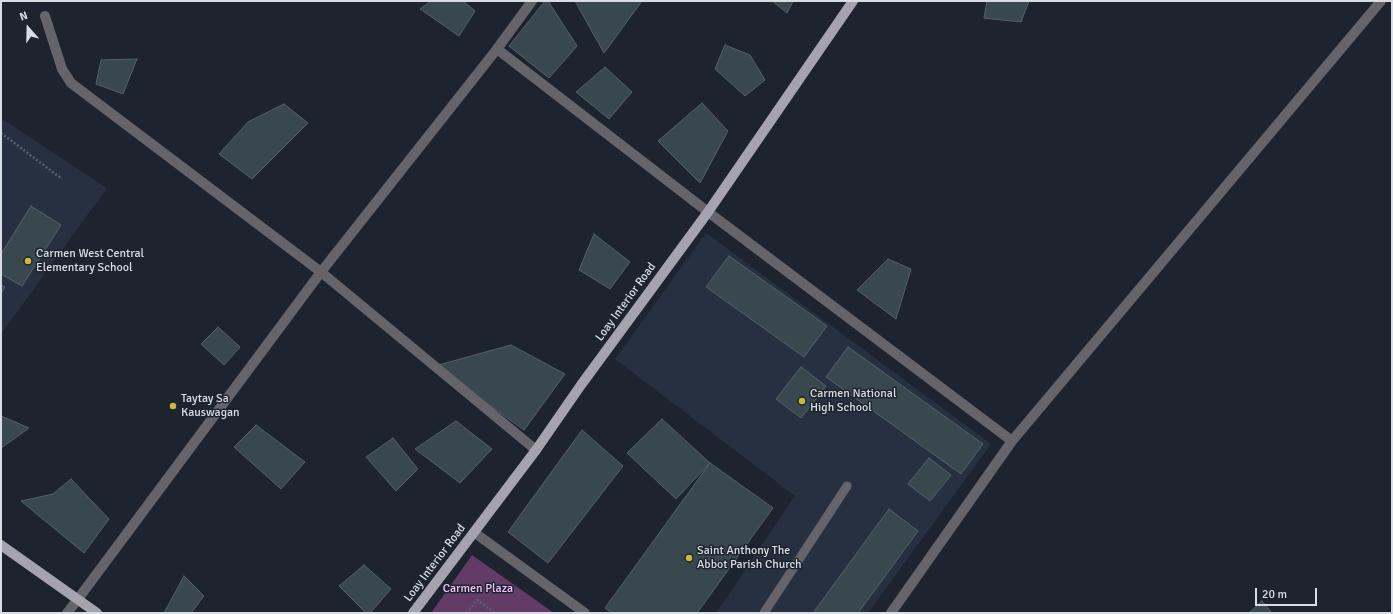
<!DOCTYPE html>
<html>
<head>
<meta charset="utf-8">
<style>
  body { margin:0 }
  #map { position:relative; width:1393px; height:614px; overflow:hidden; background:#1e242f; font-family:Signika,sans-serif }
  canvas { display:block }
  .frame { position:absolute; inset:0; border:2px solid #d8dde4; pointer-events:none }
  .north { position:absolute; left:8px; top:8px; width:40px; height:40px; -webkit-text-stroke:3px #1e242f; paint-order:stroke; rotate:340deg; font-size:11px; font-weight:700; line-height:16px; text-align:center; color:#d8dde4 }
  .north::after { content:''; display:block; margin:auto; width:14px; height:18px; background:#d8dde4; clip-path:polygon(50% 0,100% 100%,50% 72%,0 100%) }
  .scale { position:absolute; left:1255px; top:588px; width:62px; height:18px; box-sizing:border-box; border:2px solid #d8dde4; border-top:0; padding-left:5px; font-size:12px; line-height:14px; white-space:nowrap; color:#d8dde4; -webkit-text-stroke:3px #1e242f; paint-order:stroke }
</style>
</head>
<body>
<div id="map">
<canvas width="1393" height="614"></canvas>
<div class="frame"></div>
<div class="north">N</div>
<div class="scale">20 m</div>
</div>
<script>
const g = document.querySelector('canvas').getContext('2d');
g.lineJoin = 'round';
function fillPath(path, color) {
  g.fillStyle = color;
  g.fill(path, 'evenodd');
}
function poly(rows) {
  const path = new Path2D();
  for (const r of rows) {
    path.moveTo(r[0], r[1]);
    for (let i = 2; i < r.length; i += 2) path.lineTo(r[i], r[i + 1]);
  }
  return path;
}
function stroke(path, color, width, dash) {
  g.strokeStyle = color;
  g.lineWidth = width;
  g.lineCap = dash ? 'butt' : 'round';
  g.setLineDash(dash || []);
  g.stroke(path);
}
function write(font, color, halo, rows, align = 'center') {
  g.font = font + ' Signika,sans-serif';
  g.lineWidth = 3;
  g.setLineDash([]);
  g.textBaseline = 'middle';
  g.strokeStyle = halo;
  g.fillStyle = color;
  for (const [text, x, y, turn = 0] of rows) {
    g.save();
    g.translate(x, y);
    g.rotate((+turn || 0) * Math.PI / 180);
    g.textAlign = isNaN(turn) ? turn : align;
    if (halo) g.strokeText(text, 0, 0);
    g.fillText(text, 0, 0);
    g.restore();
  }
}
fillPath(poly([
  [1,118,107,188,1,334],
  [706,233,991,444,868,613,716,613,795,496,615,359]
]), '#273040');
fillPath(poly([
  [472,555,554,613,431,613]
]), '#623b66');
const building = poly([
  [431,1,463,1,475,11,459,36,420,9,431,1],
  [545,1,548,1,577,46,549,78,509,46,545,1],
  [575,1,642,1,604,53,575,1],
  [772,1,793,1,787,13,772,1],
  [987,1,1029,1,1021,22,984,18,987,1],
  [725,45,750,55,765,80,745,96,715,69,725,45],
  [137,59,123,94,96,84,101,60,137,59],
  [605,67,632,92,609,119,576,92,605,67],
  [702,103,728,131,700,183,658,141,702,103],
  [284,104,308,123,252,179,219,154,248,122,284,104],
  [31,206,61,225,22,286,1,274,1,254,31,206],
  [594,234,630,262,610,289,579,270,594,234],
  [729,256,827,326,804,357,706,287,729,256],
  [888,259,911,269,896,319,857,290,888,259],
  [1,285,5,287,1,293,1,285],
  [218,327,240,347,224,365,201,344,218,327],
  [511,345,565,374,524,430,435,366,511,345],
  [848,347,983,444,961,474,826,377,848,347],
  [801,367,826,386,801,418,776,399,801,367],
  [1,416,29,428,1,448,1,416],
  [662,419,710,463,676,499,627,453,662,419],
  [456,421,492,449,460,483,415,449,456,421],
  [256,425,305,462,281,489,234,447,256,425],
  [582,430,623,466,548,563,508,532,582,430],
  [393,438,418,469,396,491,366,457,393,438],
  [929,458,951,475,930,501,908,484,929,458],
  [710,463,773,508,697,613,612,613,605,608,710,463],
  [71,479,109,519,84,553,21,501,53,494,71,479],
  [889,509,918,531,858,613,813,613,889,509],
  [364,565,391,589,370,613,366,613,339,586,364,565],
  [184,576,204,596,191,613,164,613,184,576],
  [1262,601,1272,613,1249,613,1262,601]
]);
fillPath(building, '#39474e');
stroke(building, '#536269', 1);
stroke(poly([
  [1,133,62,179],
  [467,613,477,600,495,613]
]), '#5b616b', 2.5, [2, 2]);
stroke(poly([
  [764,613,847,486]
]), '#64646a', 9);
stroke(poly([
  [45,16,62,69,71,83,321,272,536,450],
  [497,49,708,212,1012,441],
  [475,533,585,613],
  [67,613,78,599],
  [891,613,1012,441,1381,1]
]), '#64646a', 10);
stroke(poly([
  [78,599,321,272,497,49,532,1]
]), '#64646a', 10);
stroke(poly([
  [1,545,97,613],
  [413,613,536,450,581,385,708,212,853,1]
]), '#a5a3b0', 10);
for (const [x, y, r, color] of [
  [28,261,4,"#caba3a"],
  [802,401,4,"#caba3a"],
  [173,406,4,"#caba3a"],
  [689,558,4,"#caba3a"]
]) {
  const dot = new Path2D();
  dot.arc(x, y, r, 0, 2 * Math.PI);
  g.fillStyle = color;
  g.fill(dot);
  stroke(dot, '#1e242f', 1.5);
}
write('12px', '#d8dde4', '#1e242f', [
  ["Carmen West Central",36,254],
  ["Elementary School",36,268],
  ["Carmen National",810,394],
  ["High School",810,408],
  ["Taytay Sa",181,399],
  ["Kauswagan",181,413],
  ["Saint Anthony The",697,551],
  ["Abbot Parish Church",697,565]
], 'left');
write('12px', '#d8dde4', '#1e242f', [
  ["Loay Interior Road",626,302,-54],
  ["Loay Interior Road",435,563,-53]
]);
write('12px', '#f6c4fc', '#1e242f', [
  ["Carmen Plaza",478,589]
]);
</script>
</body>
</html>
